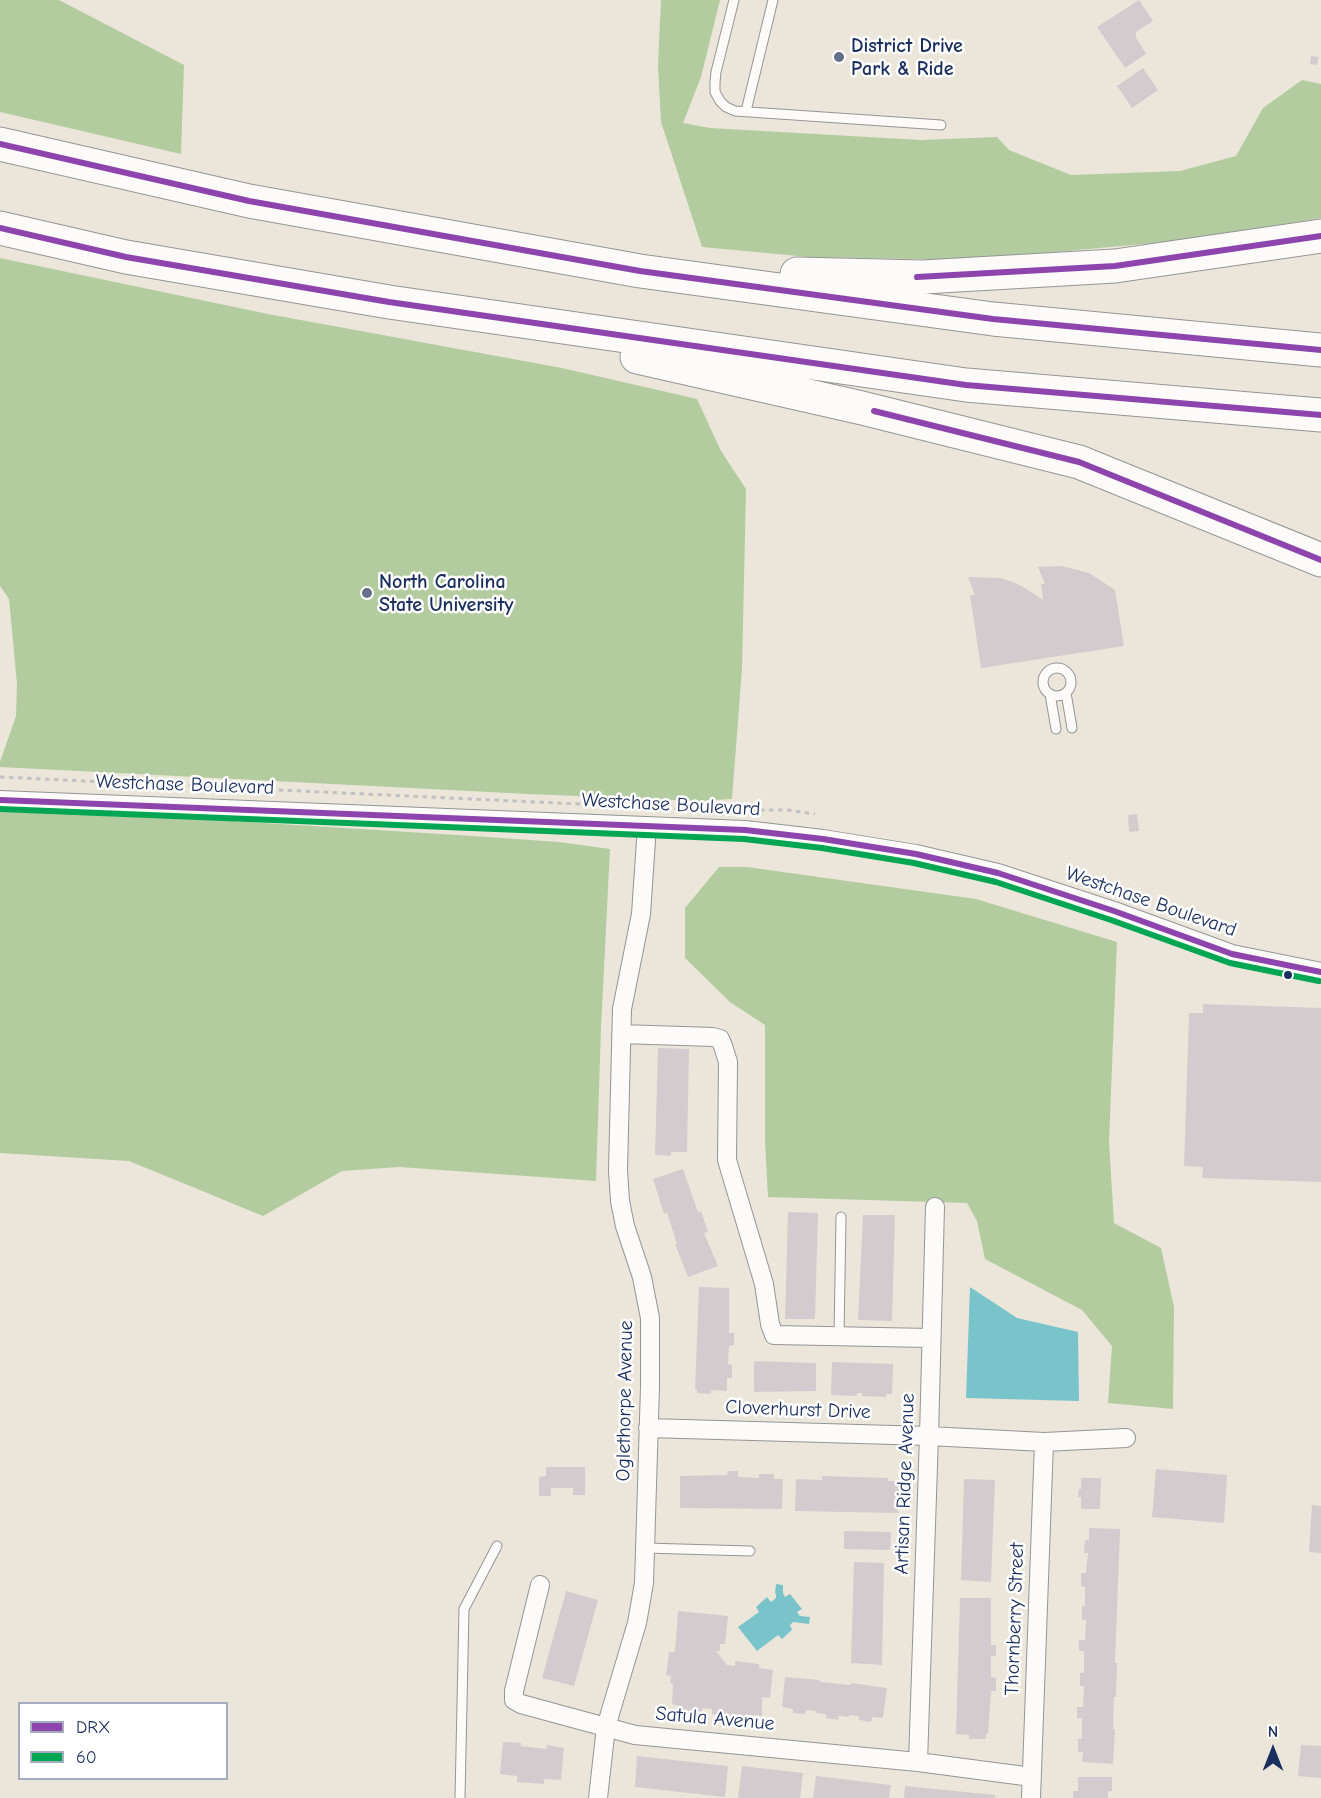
<!DOCTYPE html>
<html>
<head>
<meta charset="utf-8">
<style>
  body { margin:0 }
  #map { position:relative; width:1321px; height:1798px; overflow:hidden; background:#ebe6d9; font-family:"Comic Neue",sans-serif }
  canvas { display:block }
  .legend { position:absolute; left:18px; top:1702px; width:210px; height:78px; box-sizing:border-box; background:#fff; border:2px solid #a4acbf; margin:0; padding:8px 10px; list-style:none; font-size:18px; color:#1b2f5e }
  .legend li { display:flex; align-items:center; gap:12px; height:30px }
  .legend b { width:30px; border:2px solid #a4acbf }
  .north { position:absolute; left:1243px; top:1720px; width:60px; height:60px; -webkit-text-stroke:4px #fff; paint-order:stroke; rotate:0deg; font-size:16px; font-weight:700; line-height:24px; text-align:center; color:#1b2f5e }
  .north::after { content:''; display:block; margin:auto; width:21px; height:27px; background:#1b2f5e; clip-path:polygon(50% 0,100% 100%,50% 72%,0 100%) }
</style>
</head>
<body>
<div id="map">
<canvas width="1321" height="1798"></canvas>
<ul class="legend">
<li><b style="height:8px;background:#8e44ad"></b>DRX</li>
<li><b style="height:8px;background:#00a651"></b>60</li>
</ul>
<div class="north">N</div>
</div>
<script>
const g = document.querySelector('canvas').getContext('2d');
g.lineJoin = 'round';
function fillPath(path, color) {
  g.fillStyle = color;
  g.fill(path, 'evenodd');
}
function poly(rows) {
  const path = new Path2D();
  for (const r of rows) {
    if (r.length === 3) {
      path.moveTo(r[0] + r[2], r[1]);
      path.arc(r[0], r[1], r[2], 0, 2 * Math.PI);
      continue;
    }
    path.moveTo(r[0], r[1]);
    for (let i = 2; i < r.length; i += 2) path.lineTo(r[i], r[i + 1]);
  }
  return path;
}
function stroke(path, color, width, dash) {
  g.strokeStyle = color;
  g.lineWidth = width;
  g.lineCap = dash ? 'butt' : 'round';
  g.setLineDash(dash || []);
  g.stroke(path);
}
function write(font, color, halo, rows, align = 'center') {
  g.font = font + ' "Comic Neue",sans-serif';
  g.lineWidth = 5;
  g.setLineDash([]);
  g.textBaseline = 'middle';
  g.strokeStyle = halo;
  g.fillStyle = color;
  for (const [text, x, y, turn = 0] of rows) {
    g.save();
    g.translate(x, y);
    g.rotate((+turn || 0) * Math.PI / 180);
    g.textAlign = isNaN(turn) ? turn : align;
    if (halo) g.strokeText(text, 0, 0);
    g.fillText(text, 0, 0);
    g.restore();
  }
}
fillPath(poly([
  [0,0,59,0,184,65,181,154,0,112],
  [661,0,720,0,701,77,683,123,710,128,921,140,997,137,1009,150,1071,175,1180,171,1236,156,1263,108,1302,80,1321,84,1321,218,1187,240,968,260,809,257,702,247,661,122,658,66],
  [0,258,268,314,562,368,697,399,721,451,746,489,742,669,732,799,699,801,528,794,0,767,0,762,16,716,17,684,9,599,0,586],
  [0,811,216,820,473,836,559,842,610,849,601,1028,596,1181,399,1167,342,1171,263,1216,129,1161,0,1153],
  [719,867,747,867,976,899,1117,942,1109,1142,1114,1223,1161,1248,1174,1307,1173,1409,1108,1403,1112,1346,1082,1310,985,1259,977,1221,967,1203,768,1197,765,1141,765,1025,730,1002,685,958,685,908]
]), '#b2cca0');
fillPath(poly([
  [970,1287,1017,1318,1078,1332,1079,1401,966,1398],
  [776,1584,783,1585,783,1593,785,1597,790,1594,802,1609,797,1612,800,1616,810,1617,809,1624,793,1622,790,1625,792,1630,782,1639,778,1635,757,1651,738,1627,759,1612,756,1607,767,1597,771,1602,776,1598,776,1594,775,1593]
]), '#79c4ca');
fillPath(poly([
  [1139,0,1153,21,1136,32,1136,37,1146,54,1125,68,1097,27],
  [1311,56,1319,57,1317,65,1310,64],
  [1143,68,1158,90,1132,108,1117,86],
  [1062,566,1089,573,1115,590,1124,646,981,668,970,595,975,595,968,577,1000,578,1013,582,1025,588,1043,600,1041,584,1045,584,1038,567],
  [1137,814,1139,831,1129,832,1128,815],
  [1203,1004,1321,1008,1321,1182,1202,1178,1203,1167,1184,1166,1189,1013,1203,1013],
  [658,1048,689,1049,687,1152,671,1152,671,1156,655,1155],
  [683,1169,698,1212,701,1211,708,1232,704,1233,718,1266,688,1277,675,1244,677,1244,667,1213,664,1214,653,1179],
  [788,1212,818,1213,815,1319,785,1319],
  [863,1215,895,1215,892,1321,858,1320],
  [699,1287,729,1288,729,1333,734,1333,734,1345,729,1346,728,1364,732,1365,732,1378,727,1378,727,1391,711,1390,711,1394,697,1393,697,1389,695,1389],
  [754,1361,816,1363,816,1391,754,1392],
  [832,1362,893,1364,892,1394,886,1394,886,1397,862,1396,862,1393,857,1393,857,1396,831,1395],
  [546,1467,585,1467,585,1495,573,1495,573,1488,551,1488,551,1496,539,1496,539,1477,546,1476],
  [1156,1469,1227,1475,1224,1523,1152,1517],
  [728,1471,738,1471,738,1477,759,1478,759,1474,774,1474,774,1479,783,1479,782,1509,680,1508,680,1476,727,1475],
  [822,1476,888,1478,888,1481,899,1481,898,1513,795,1511,796,1479,822,1480],
  [1081,1478,1101,1478,1100,1509,1081,1509,1081,1497,1078,1497,1079,1489,1081,1489],
  [964,1479,995,1480,991,1582,961,1580],
  [1312,1505,1321,1506,1321,1553,1309,1552],
  [1089,1528,1120,1529,1115,1663,1117,1663,1116,1697,1114,1697,1113,1729,1115,1729,1113,1764,1082,1762,1083,1752,1078,1752,1078,1739,1082,1739,1082,1718,1077,1718,1077,1707,1083,1707,1084,1686,1080,1686,1080,1673,1084,1673,1084,1651,1079,1651,1079,1640,1085,1640,1086,1620,1082,1620,1082,1606,1085,1606,1085,1587,1081,1586,1081,1573,1086,1573,1088,1553,1084,1553,1085,1540,1089,1540],
  [844,1531,891,1532,890,1550,844,1549],
  [854,1562,884,1563,882,1665,851,1663],
  [566,1591,598,1600,574,1686,542,1678],
  [960,1598,991,1598,991,1645,996,1645,996,1656,991,1656,991,1677,996,1678,996,1691,991,1691,988,1734,986,1734,986,1739,969,1739,969,1735,956,1734],
  [678,1611,728,1616,725,1644,720,1644,720,1651,716,1651,727,1665,735,1666,735,1661,759,1664,759,1668,773,1670,770,1698,762,1697,762,1716,752,1715,752,1718,712,1714,712,1709,702,1708,702,1712,678,1710,679,1706,672,1704,673,1684,670,1683,671,1676,666,1675,669,1652,675,1652],
  [785,1677,820,1680,820,1682,851,1685,851,1683,887,1688,883,1718,872,1717,871,1722,859,1720,859,1716,849,1715,849,1717,839,1716,838,1720,826,1718,826,1714,816,1713,816,1711,806,1710,805,1714,793,1713,793,1709,782,1707],
  [503,1742,521,1743,521,1746,547,1749,547,1745,564,1748,561,1780,544,1779,544,1784,517,1782,517,1776,500,1774],
  [1301,1745,1321,1746,1321,1778,1298,1776],
  [637,1756,728,1766,725,1797,635,1787],
  [742,1766,803,1773,800,1798,738,1798],
  [816,1776,891,1785,889,1798,813,1798],
  [1078,1777,1112,1777,1112,1791,1108,1791,1108,1798,1073,1798,1073,1791,1078,1791],
  [905,1786,995,1795,995,1798,904,1798]
]), '#d4cbcf');
const service = poly([
  [734,0,716,72,715,82,715,92,720,101,726,107,735,111,941,125],
  [746,111,773,0],
  [1057,682,14],
  [1066,693,1072,728],
  [1050,694,1056,729],
  [839,1337,841,1217],
  [645,1548,750,1551],
  [460,1798,464,1609,497,1546]
]);
const minor = poly([
  [0,800,745,830,823,839,916,854,998,873,1114,911,1232,954,1321,972],
  [621,1034,713,1037,720,1039,723,1046,728,1062,727,1160,764,1284,770,1324,774,1335,931,1338],
  [648,1428,929,1436,1044,1442,1126,1438],
  [540,1585,514,1691,514,1700,521,1704,635,1735,918,1762,1032,1777],
  [918,1762,929,1436,935,1207],
  [598,1798,606,1727,637,1623,644,1583,650,1387,650,1318,642,1277,625,1226,620,1201,618,1170,622,1009,641,914,647,826],
  [1031,1798,1044,1442]
]);
const motorway = poly([
  [0,144,249,201,640,271,993,319,1321,350],
  [0,228,126,257,389,302,966,385,1321,415],
  [797,274,923,277,1115,266,1321,236],
  [637,357,862,408,1079,462,1321,560]
]);
stroke(service, '#949595', 11);
stroke(minor, '#949595', 20);
stroke(motorway, '#949595', 35);
stroke(poly([
  [0,777,708,810],
  [724,810,788,810,815,814]
]), '#c0c1c3', 3, [4.5, 4.5]);
stroke(service, '#fcfbf9', 9);
stroke(minor, '#fcfbf9', 18);
stroke(motorway, '#fcfbf9', 33);
stroke(poly([
  [0,144,249,201,640,271,993,319,1321,350],
  [0,228,126,257,389,302,966,385,1321,415],
  [917,277,1115,266,1321,236],
  [874,411,1079,462,1321,560],
  [0,800,745,830,823,839,916,854,998,873,1114,911,1232,954,1321,972]
]), '#8e44ad', 6);
stroke(poly([
  [0,809,744,839,822,848,914,863,996,882,1111,920,1230,963,1319,981]
]), '#00a651', 6);
for (const [x, y, r, color] of [
  [839,57,6,"#646f89"],
  [367,593,6,"#646f89"],
  [1288,975,5,"#1b2f5e"]
]) {
  const dot = new Path2D();
  dot.arc(x, y, r, 0, 2 * Math.PI);
  g.fillStyle = color;
  g.fill(dot);
  stroke(dot, '#fff', 2);
}
write('bold 20px', '#1b2f5e', '#fff', [
  ["District Drive",851,46],
  ["Park & Ride",851,69],
  ["North Carolina",379,582],
  ["State University",379,605]
], 'left');
write('20px', '#1b2f5e', '#fff', [
  ["Westchase Boulevard",185,785,2],
  ["Westchase Boulevard",671,805,3],
  ["Westchase Boulevard",1151,902,19],
  ["Oglethorpe Avenue",625,1401,-89],
  ["Cloverhurst Drive",798,1410,2],
  ["Artisan Ridge Avenue",905,1484,-88],
  ["Thornberry Street",1015,1619,-88],
  ["Satula Avenue",715,1719,5]
]);
</script>
</body>
</html>
